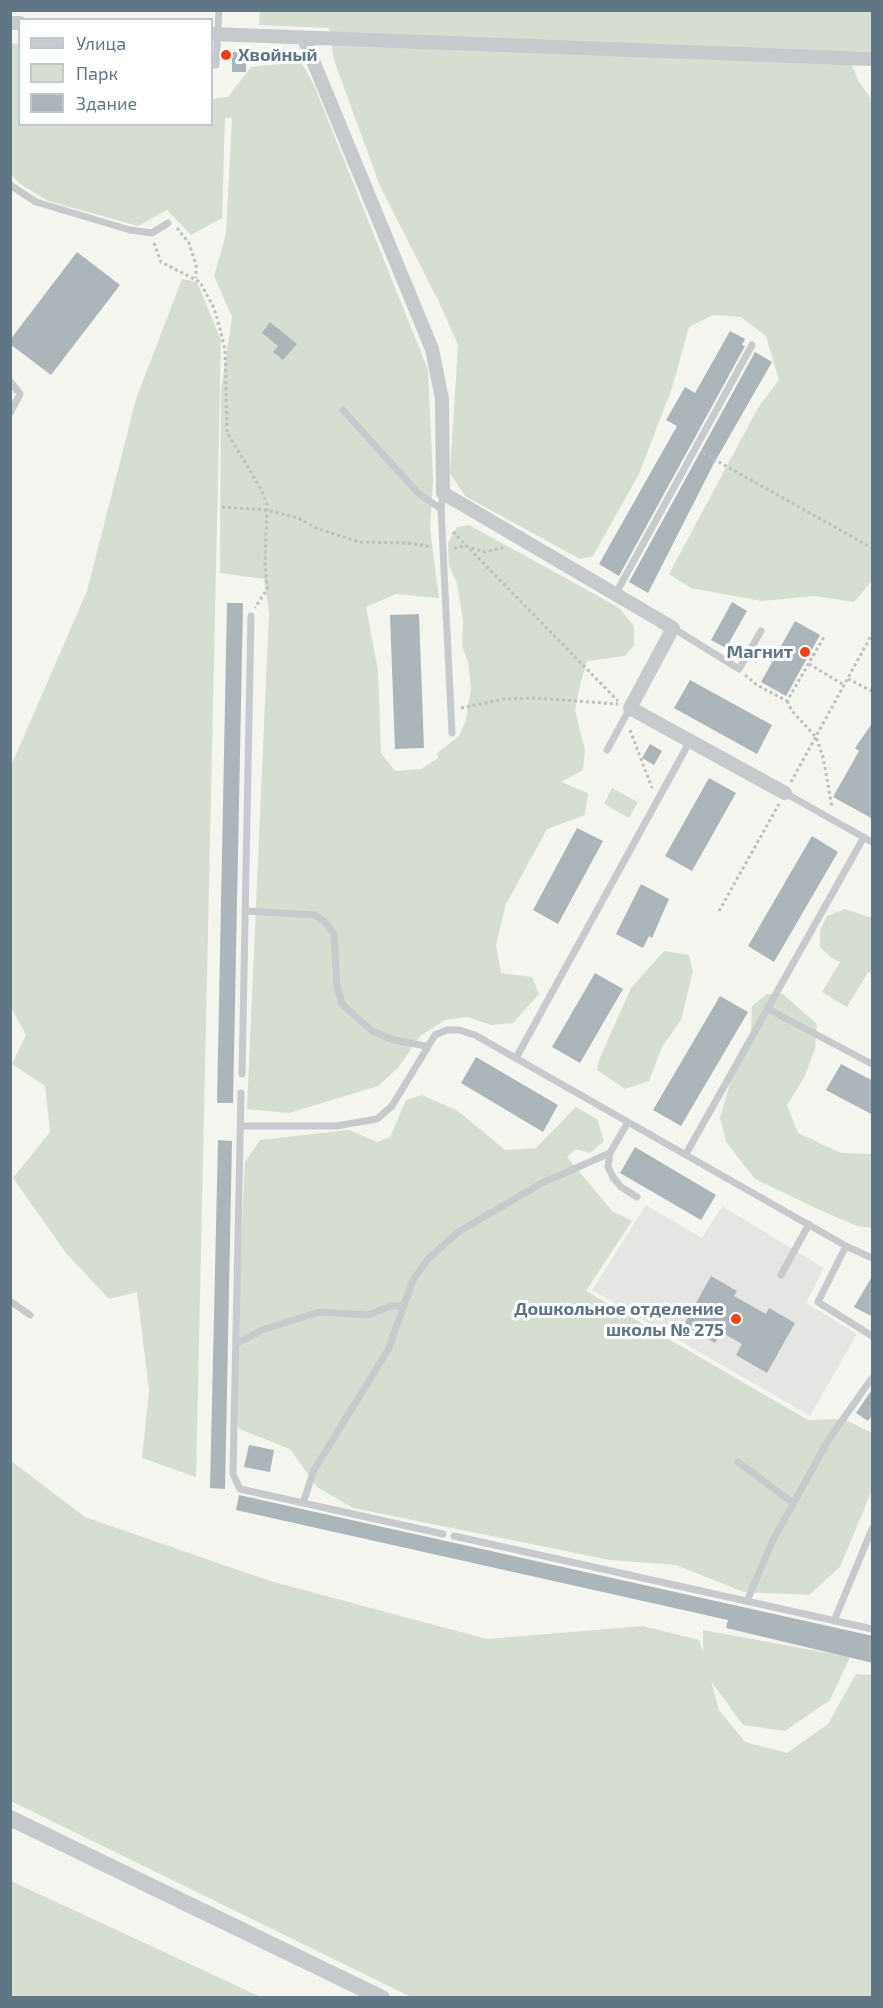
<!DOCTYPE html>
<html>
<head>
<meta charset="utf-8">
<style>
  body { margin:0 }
  #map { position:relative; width:883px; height:2008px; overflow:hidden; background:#f5f5f0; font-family:"Exo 2",sans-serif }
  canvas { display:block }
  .frame { position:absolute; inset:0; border:12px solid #617684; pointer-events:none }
  .legend { position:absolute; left:18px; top:18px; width:195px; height:108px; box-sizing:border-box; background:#fff; border:2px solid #c0c8ce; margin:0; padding:8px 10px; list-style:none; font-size:18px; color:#617684 }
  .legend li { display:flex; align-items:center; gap:12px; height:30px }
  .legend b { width:30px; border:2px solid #c0c8ce }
</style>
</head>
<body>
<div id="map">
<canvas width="883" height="2008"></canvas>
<div class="frame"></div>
<ul class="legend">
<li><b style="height:8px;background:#c7cacd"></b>Улица</li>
<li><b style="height:16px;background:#d6ddd1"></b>Парк</li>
<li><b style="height:16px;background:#acb5b9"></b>Здание</li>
</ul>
</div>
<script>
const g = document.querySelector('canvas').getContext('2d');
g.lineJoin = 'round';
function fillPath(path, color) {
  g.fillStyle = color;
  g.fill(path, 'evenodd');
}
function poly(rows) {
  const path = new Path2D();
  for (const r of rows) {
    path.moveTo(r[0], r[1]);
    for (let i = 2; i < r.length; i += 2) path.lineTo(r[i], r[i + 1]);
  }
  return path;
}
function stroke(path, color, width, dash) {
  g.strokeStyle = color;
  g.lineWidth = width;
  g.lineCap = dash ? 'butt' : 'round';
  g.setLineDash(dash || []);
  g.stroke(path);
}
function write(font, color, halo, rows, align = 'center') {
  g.font = font + ' "Exo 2",sans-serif';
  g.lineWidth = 6;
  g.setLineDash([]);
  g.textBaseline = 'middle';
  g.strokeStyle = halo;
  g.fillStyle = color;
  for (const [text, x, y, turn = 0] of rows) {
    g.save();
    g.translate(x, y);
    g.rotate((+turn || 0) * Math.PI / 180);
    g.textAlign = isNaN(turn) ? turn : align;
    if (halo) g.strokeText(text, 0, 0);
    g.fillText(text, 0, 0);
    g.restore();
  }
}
fillPath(poly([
  [646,1205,702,1238,722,1206,824,1268,806,1303,857,1334,810,1416,592,1290]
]), '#e5e6e4');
fillPath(poly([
  [260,10,872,11,872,52,846,51,859,82,872,100,872,581,854,602,815,596,762,601,691,588,669,574,759,406,779,380,766,336,741,317,713,315,689,327,672,388,639,474,593,556,580,559,465,496,450,473,458,345,440,304,380,186,334,60,329,28,259,25],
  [10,43,19,44,20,124,212,124,212,99,228,97,251,67,301,62,314,85,428,370,433,480,430,529,439,598,396,594,366,607,378,670,381,753,395,771,421,769,438,758,437,753,459,736,466,720,471,688,468,662,462,646,463,620,457,583,449,566,448,543,457,527,469,525,580,586,619,608,634,626,634,645,625,656,587,661,581,681,575,710,585,750,583,770,561,782,588,793,585,815,547,829,506,904,496,945,501,973,532,977,539,994,513,1023,491,1025,467,1017,445,1020,420,1036,398,1068,378,1086,289,1113,247,1109,269,612,264,579,220,573,221,390,232,317,214,276,226,234,232,118,225,118,222,218,191,235,167,210,138,226,48,201,19,183,11,174],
  [182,279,197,282,221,340,196,1477,142,1458,149,1390,137,1292,109,1299,66,1253,13,1178,50,1132,45,1086,12,1064,26,1035,10,1005,11,766,87,591,136,399],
  [612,788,638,802,629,818,604,804],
  [845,909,872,918,872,973,868,972,847,1007,822,992,840,962,832,958,820,947,820,930,827,916],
  [664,951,689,955,693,971,681,1020,662,1047,649,1081,625,1089,597,1070,599,1060,631,988],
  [767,994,783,994,817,1024,815,1049,804,1078,787,1105,798,1133,841,1153,872,1154,872,1228,857,1226,820,1210,755,1179,726,1142,720,1118,733,1074,751,1033,752,1006],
  [422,1095,458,1111,505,1150,536,1148,576,1107,597,1119,604,1141,590,1153,576,1149,567,1157,612,1211,632,1221,586,1291,808,1420,844,1419,872,1433,872,1490,840,1567,809,1595,744,1592,676,1565,610,1560,353,1508,317,1487,290,1449,239,1429,234,1419,236,1344,245,1162,260,1140,349,1130,377,1142,390,1137,406,1100],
  [10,1460,85,1517,270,1581,487,1639,643,1626,699,1640,703,1653,703,1630,850,1657,830,1700,785,1731,743,1725,711,1681,719,1710,745,1742,787,1753,828,1724,856,1674,872,1675,872,1997,411,1997,11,1801],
  [11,1881,261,1997,11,1997]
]), '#d6ddd1');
fillPath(poly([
  [232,52,246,52,246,72,232,72],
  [77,252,120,285,51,375,10,344,10,340],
  [270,322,297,344,283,360,273,352,278,346,262,333],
  [730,331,745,339,742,345,745,346,619,576,599,564,677,426,666,420,685,387,695,393],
  [755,352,772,362,713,465,648,593,629,582],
  [732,602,747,611,726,648,711,640],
  [227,603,243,603,233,1103,217,1103],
  [419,614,424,748,395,749,390,615],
  [795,621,820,635,786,696,761,682],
  [690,680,772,725,757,754,674,708],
  [873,722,873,819,833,797,859,751,855,748],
  [650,744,662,751,654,765,642,758],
  [709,778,736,793,692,871,665,856],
  [577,828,603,841,558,924,533,910],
  [812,836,838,852,774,962,748,946],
  [641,884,669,899,652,938,649,936,643,948,616,934],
  [595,973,623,989,580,1063,552,1047],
  [720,996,748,1012,681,1126,653,1110],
  [476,1057,558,1105,543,1132,461,1083],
  [841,1064,873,1081,873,1115,826,1090],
  [218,1140,232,1141,225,1489,210,1488],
  [635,1147,716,1195,701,1220,620,1173],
  [873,1275,873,1317,854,1307],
  [711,1276,737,1291,734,1296,766,1314,769,1308,795,1323,767,1373,736,1355,742,1344,721,1332,715,1343,684,1325],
  [873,1388,873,1414,868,1421,856,1413],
  [249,1445,274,1450,270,1472,244,1467],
  [239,1495,873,1636,873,1663,726,1628,728,1620,236,1510]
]), '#acb5b9');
stroke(poly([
  [177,228,189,243,196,265,196,278],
  [154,243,161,262,200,282,214,308,220,329,225,350,227,432,262,491,267,505,265,562,267,589,255,608],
  [703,453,872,548],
  [222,507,267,510,298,518,316,528,359,542,408,543,432,547],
  [453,532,618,701],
  [454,548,466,546,485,552,506,547],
  [809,664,844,685],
  [745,675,757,685,787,701,824,637],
  [848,679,872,691],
  [787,701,792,711,816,737,823,757,832,807],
  [461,708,505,699,535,698,618,704],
  [630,730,652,788],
  [791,782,872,634],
  [719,911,779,804]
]), '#bdc0c2', 3, [3, 3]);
stroke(poly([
  [212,65,216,65,219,10],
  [10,185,36,202,130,230,152,233,168,223],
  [10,381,20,394,10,413],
  [343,410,418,493,441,509],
  [443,493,441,509,452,733],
  [615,595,752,345],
  [673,628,739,669,761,631],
  [607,750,630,708],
  [785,793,872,842],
  [245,911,315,915,325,922,334,934,337,986,342,1004,372,1031,394,1040,426,1046],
  [768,1009,872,1064],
  [516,1058,690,741],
  [242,1074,251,616],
  [241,1093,233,1474,240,1489,443,1534],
  [241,1126,336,1126,377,1119,392,1106,435,1035,447,1030,459,1030,475,1035,846,1246,872,1258],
  [610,1153,608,1167,613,1177,621,1187,637,1197],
  [686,1154,864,837],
  [846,1246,818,1302,872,1336],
  [781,1275,809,1224],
  [10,1301,30,1315],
  [236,1344,262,1330,319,1312,368,1315,391,1306,403,1306],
  [738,1462,793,1503],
  [303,1503,314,1470,388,1350,413,1280,428,1259,458,1232,542,1183,610,1153,628,1122],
  [454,1536,872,1629],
  [747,1601,773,1540,829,1439,872,1378],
  [834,1621,872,1529]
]), '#c7cacd', 7);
stroke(poly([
  [10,23,20,23],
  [212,34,872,59],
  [304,39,432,349,442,399,443,493,673,628,630,708,785,793]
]), '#c7cacd', 14);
stroke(poly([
  [10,1818,382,1998]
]), '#c7cacd', 16);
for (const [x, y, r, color] of [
  [226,55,6,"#f14114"],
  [805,652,6,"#f14114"],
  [736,1319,6,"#f14114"]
]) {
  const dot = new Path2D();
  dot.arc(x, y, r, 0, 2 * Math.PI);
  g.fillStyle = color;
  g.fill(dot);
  stroke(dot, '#fff', 2);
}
write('bold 18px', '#617684', '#fff', [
  ["Хвойный",238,55,"left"],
  ["Магнит",793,652],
  ["Дошкольное отделение",724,1309],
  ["школы № 275",724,1330]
], 'right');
</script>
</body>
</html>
